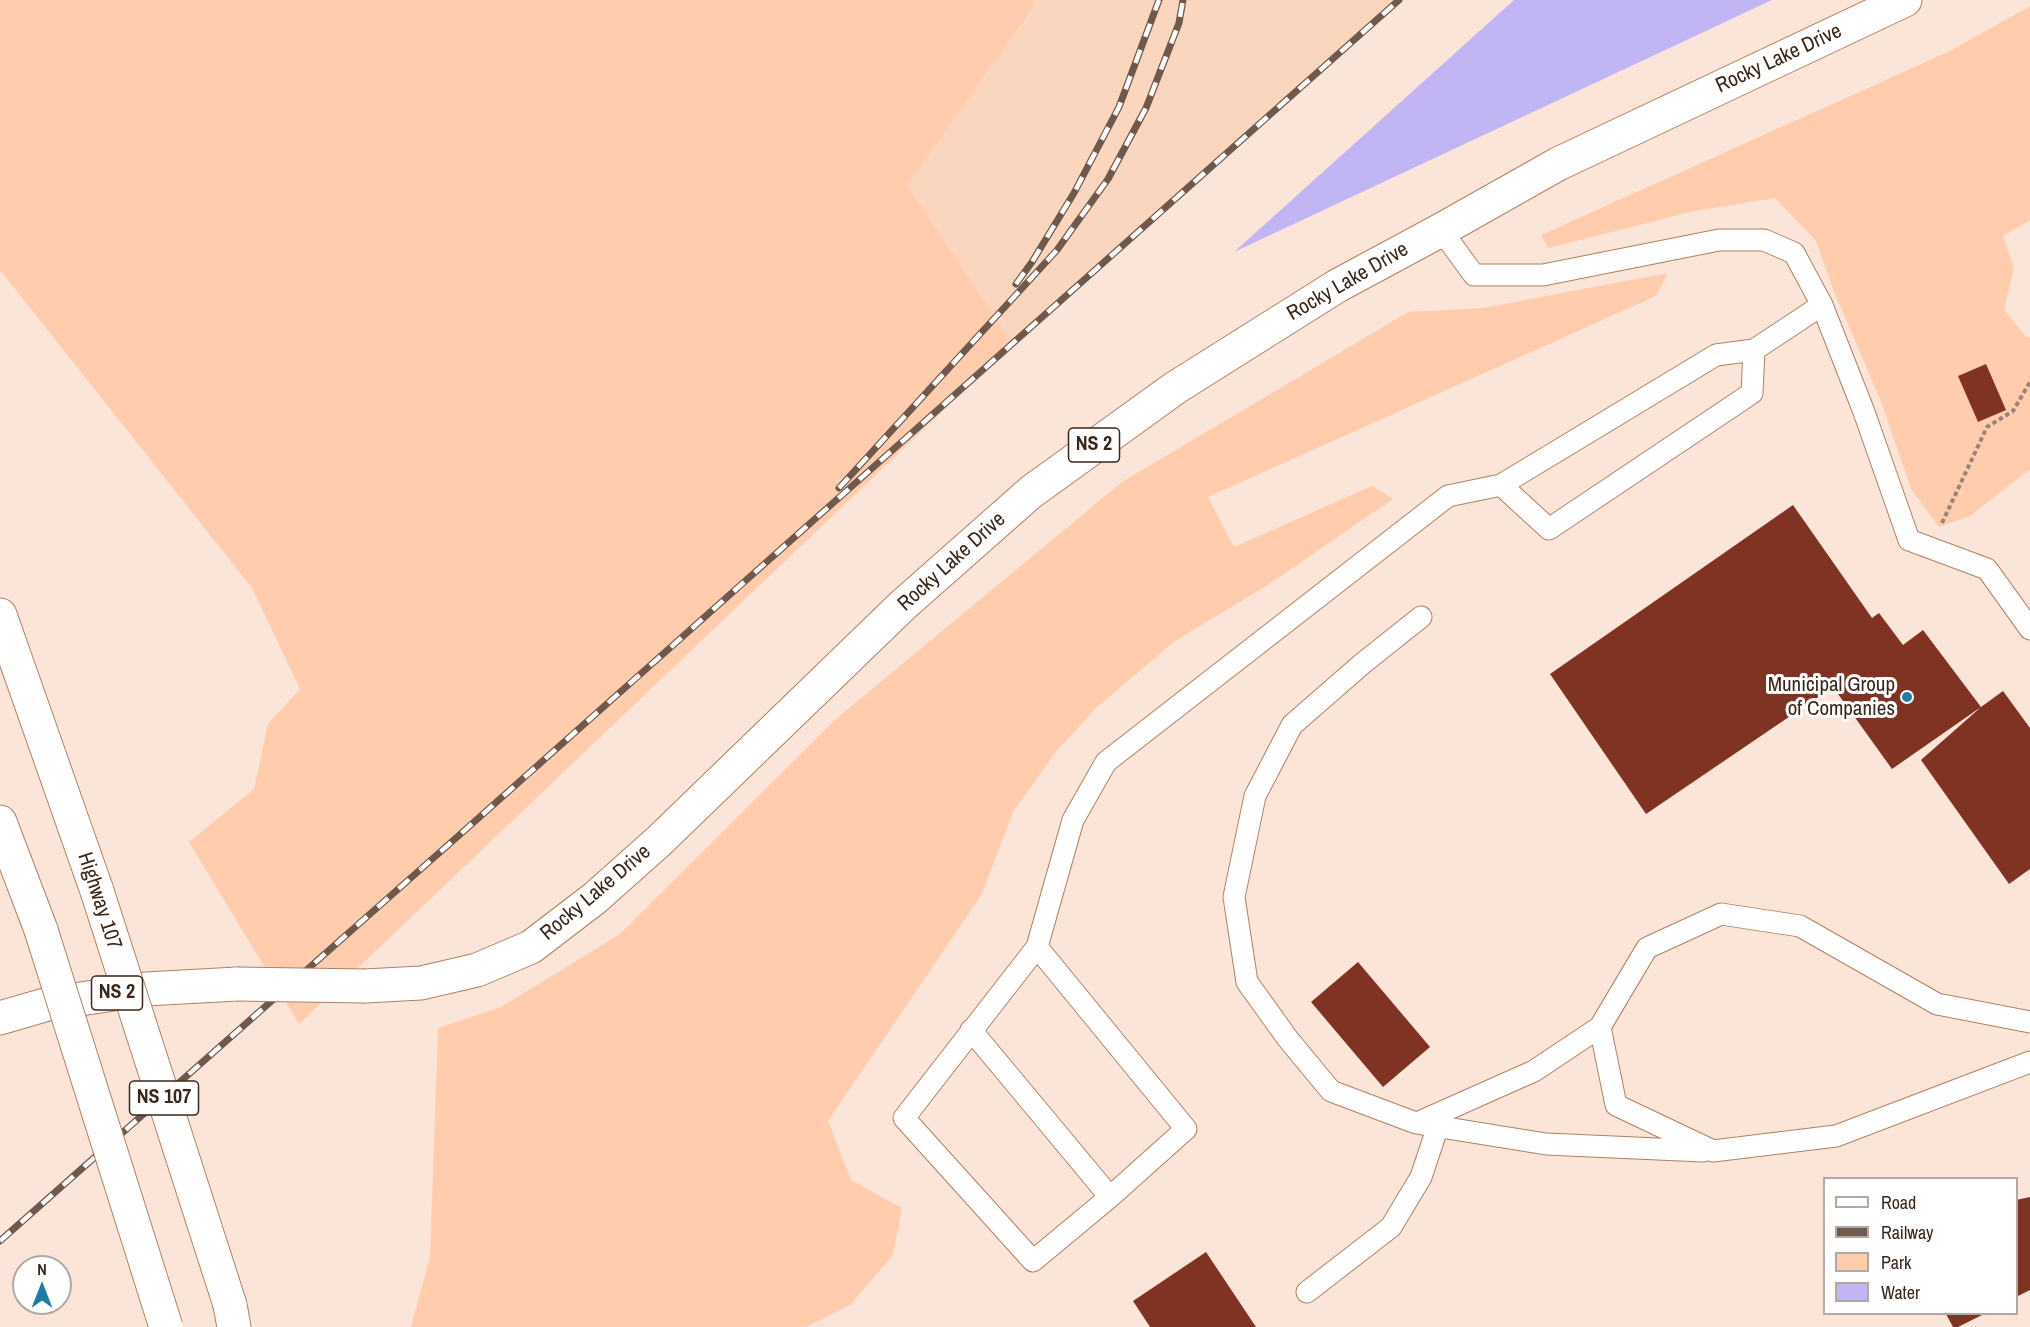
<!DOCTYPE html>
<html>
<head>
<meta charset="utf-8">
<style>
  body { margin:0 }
  #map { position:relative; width:2030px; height:1327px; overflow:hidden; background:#fbe5d8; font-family:"Archivo Narrow",sans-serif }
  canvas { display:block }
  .legend { position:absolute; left:1823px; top:1177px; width:195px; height:138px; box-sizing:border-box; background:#fff; border:2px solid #b1a9a3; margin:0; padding:8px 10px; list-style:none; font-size:18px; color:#3b271a }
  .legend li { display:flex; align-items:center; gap:12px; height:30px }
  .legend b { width:30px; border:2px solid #b1a9a3 }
  .north { position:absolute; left:12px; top:1255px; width:60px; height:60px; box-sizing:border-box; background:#fff; border:2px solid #b1a9a3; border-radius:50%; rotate:0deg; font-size:16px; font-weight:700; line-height:24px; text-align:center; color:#3b271a }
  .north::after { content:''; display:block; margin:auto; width:21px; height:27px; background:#1a7ea9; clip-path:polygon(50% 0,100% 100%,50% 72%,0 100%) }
</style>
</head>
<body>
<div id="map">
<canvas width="2030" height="1327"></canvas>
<ul class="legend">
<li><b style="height:8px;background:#fff"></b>Road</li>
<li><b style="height:8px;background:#6e594c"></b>Railway</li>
<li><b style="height:16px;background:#ffccad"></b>Park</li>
<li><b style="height:16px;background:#c2b5f4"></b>Water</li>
</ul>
<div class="north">N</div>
</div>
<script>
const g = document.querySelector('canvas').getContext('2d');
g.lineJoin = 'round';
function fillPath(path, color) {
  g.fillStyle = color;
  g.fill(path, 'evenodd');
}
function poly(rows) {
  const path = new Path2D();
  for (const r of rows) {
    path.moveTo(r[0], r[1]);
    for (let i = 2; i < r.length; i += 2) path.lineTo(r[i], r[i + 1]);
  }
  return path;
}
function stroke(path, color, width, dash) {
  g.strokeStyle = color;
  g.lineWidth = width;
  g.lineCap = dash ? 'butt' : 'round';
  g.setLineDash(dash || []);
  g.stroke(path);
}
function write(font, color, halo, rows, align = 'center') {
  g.font = font + ' "Archivo Narrow",sans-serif';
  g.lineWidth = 6;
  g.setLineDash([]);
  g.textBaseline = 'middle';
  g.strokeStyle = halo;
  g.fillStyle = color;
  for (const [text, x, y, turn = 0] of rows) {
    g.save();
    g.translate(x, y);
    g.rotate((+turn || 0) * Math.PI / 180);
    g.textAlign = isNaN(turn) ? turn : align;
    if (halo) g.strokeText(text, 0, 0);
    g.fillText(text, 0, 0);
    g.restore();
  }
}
fillPath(poly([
  [1033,0,1396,0,1013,344,907,185,1035,5]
]), '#fad6bf');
fillPath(poly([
  [0,0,1033,0,1035,5,907,185,1013,344,299,1024,189,842,254,789,268,724,300,689,252,588,0,270],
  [2030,6,2030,220,2003,236,2014,268,2004,309,2026,337,2030,337,2030,469,1970,516,1939,527,1911,489,1882,404,1833,289,1816,241,1775,198,1694,211,1548,248,1541,235,1950,51],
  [1668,273,1656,296,1208,497,1234,547,1372,486,1393,499,1269,584,1175,641,1097,707,1055,753,1013,812,982,894,828,1121,851,1180,902,1208,893,1255,850,1305,806,1327,411,1327,430,1257,438,1028,501,1007,620,934,837,718,1122,482,1408,312,1483,308]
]), '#ffccad');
fillPath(poly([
  [1514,0,1772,0,1234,252]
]), '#c2b5f4');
fillPath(poly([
  [1986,364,2006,410,1978,422,1958,376],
  [1793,505,1872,618,1879,613,1903,645,1923,630,1981,707,2003,691,2030,728,2030,869,2009,884,1921,760,1981,707,1892,769,1833,687,1646,814,1550,674],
  [1358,962,1430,1047,1383,1087,1311,1002],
  [2030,1197,2030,1290,2016,1297,2016,1200],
  [1206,1252,1256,1327,1150,1327,1133,1301],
  [1946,1314,1984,1314,1958,1327,1953,1327]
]), '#813323');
const service = poly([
  [1441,230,1474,275,1543,275,1719,240,1764,240,1794,253,1822,305,1864,412,1909,540,1987,569,2030,629],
  [1501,485,1549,529,1752,393,1754,350],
  [1421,617,1362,664,1292,725,1255,796,1234,897,1247,982,1288,1039,1331,1091,1416,1123,1546,1144,1703,1151],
  [1037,947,1186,1129,1110,1197,1033,1261,904,1118,1037,947,1073,820,1106,762,1448,496,1501,485,1716,355,1754,350,1822,305],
  [2030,1022,1937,1004,1800,926,1721,914,1647,948,1600,1027,1616,1105,1713,1151,1836,1136,2030,1062],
  [971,1030,1110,1197],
  [1417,1123,1534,1071,1600,1027],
  [1307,1292,1391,1227,1421,1177,1438,1126]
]);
const primary = poly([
  [365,986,421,983,477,970,531,947,595,898,659,841,903,605,1031,492,1175,388,1337,286,1441,230,1558,164,1905,0],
  [0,1018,48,1004,146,989,237,984]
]);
const motorway = poly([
  [0,615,97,891],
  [0,822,41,930],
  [230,1305,234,1327]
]);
stroke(service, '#b18061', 23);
stroke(primary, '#b18061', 35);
stroke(motorway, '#b18061', 35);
stroke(poly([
  [1942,523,1987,427,2013,411,2030,382]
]), '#9a8578', 4, [4.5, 3]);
stroke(service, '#fff', 21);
stroke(primary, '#fff', 33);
stroke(motorway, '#fff', 33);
const rail = poly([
  [1016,284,1032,262,1074,193,1119,107,1159,0],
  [839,488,1057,250,1108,179,1146,108,1179,23,1183,0],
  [0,1241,456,838,1399,0]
]);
stroke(rail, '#6e594c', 7);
stroke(rail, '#fff', 4.5, [14]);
const primaryBridge = poly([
  [237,984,365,986]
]);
const motorwayBridge = poly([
  [97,891,230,1305],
  [41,930,166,1327]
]);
stroke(primaryBridge, '#b18061', 35, []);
stroke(motorwayBridge, '#b18061', 35, []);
stroke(primaryBridge, '#fff', 33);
stroke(motorwayBridge, '#fff', 33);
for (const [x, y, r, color] of [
  [1907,697,6,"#1a7ea9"]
]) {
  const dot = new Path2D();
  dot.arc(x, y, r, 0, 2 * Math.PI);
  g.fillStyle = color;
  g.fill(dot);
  stroke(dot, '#fff', 2);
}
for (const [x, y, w] of [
  [1094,445,51],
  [117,993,51],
  [164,1098,69]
]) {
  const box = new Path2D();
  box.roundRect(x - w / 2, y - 17, w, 34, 4.5);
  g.fillStyle = '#fff';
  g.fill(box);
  stroke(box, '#3b271a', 1.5);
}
write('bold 20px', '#3b271a', null, [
  ["NS 2",1094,445],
  ["NS 2",117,993],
  ["NS 107",164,1098]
]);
write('21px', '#3b271a', '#fff', [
  ["Rocky Lake Drive",1779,59,-25],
  ["Rocky Lake Drive",1348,282,-30],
  ["Rocky Lake Drive",952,562,-42],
  ["Rocky Lake Drive",596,893,-40],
  ["Highway 107",99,901,72]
]);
write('21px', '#3b271a', '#fff', [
  ["Municipal Group",1895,685],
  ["of Companies",1895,709]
], 'right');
</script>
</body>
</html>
